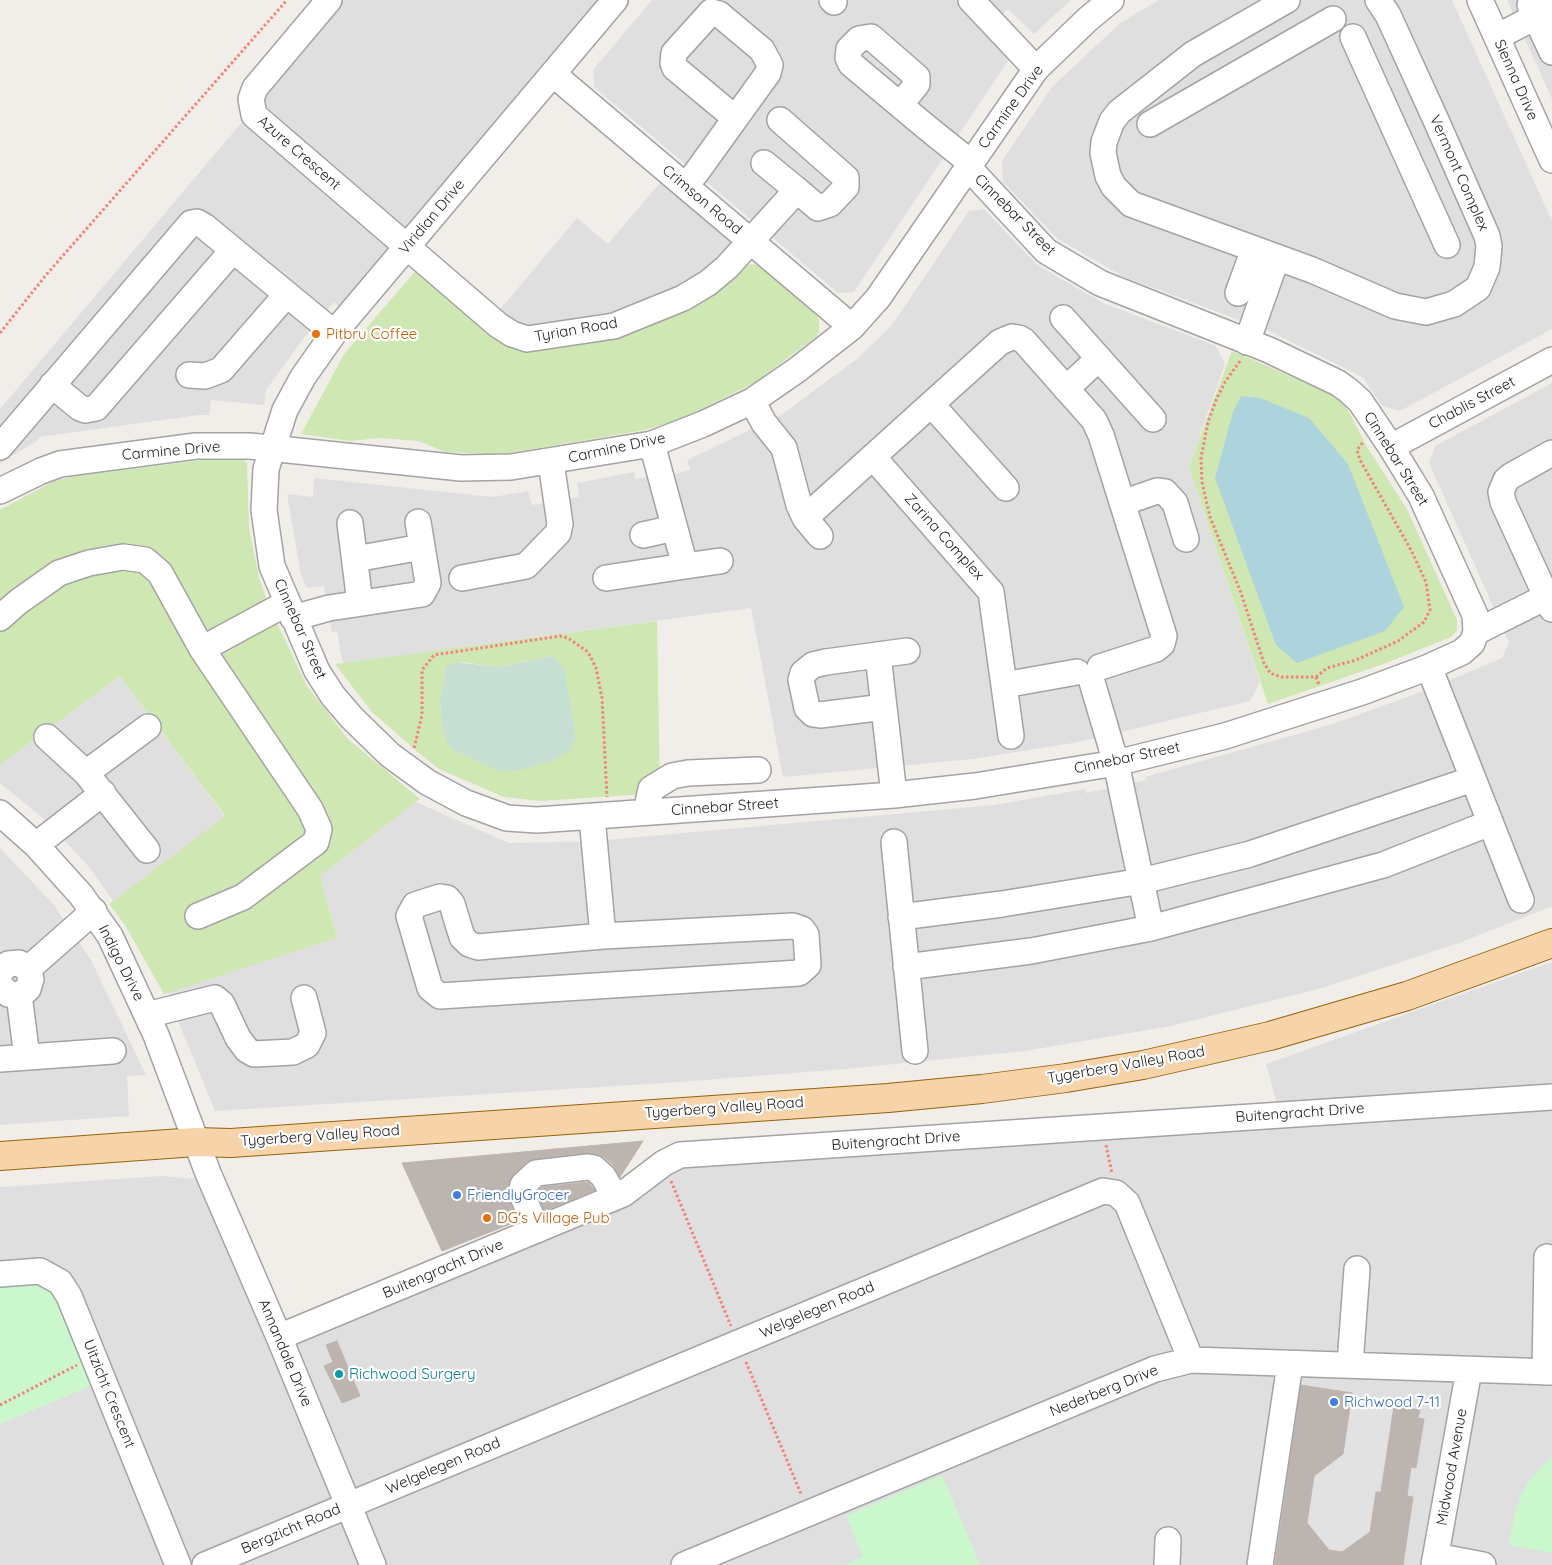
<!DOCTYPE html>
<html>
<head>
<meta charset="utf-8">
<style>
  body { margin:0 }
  canvas { display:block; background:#f1eee9 }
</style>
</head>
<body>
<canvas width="1552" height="1565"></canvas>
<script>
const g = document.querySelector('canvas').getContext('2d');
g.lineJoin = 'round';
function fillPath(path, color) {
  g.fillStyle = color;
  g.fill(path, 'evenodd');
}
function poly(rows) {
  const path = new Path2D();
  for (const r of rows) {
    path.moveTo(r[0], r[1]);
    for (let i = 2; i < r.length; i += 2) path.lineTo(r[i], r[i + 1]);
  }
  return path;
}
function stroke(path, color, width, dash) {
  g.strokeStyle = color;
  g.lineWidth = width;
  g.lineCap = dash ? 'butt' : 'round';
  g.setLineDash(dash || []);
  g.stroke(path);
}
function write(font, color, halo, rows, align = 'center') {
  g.font = font + ' Quicksand,sans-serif';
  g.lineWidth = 4.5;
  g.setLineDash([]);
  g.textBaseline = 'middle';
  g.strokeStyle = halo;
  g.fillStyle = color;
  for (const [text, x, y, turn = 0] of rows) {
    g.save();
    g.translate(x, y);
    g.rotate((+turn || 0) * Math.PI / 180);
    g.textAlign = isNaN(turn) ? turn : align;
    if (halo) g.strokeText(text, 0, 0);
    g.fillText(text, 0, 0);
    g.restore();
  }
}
fillPath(poly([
  [330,0,614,0,348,314,334,302,303,339,266,390,264,405,211,400,209,415,199,415,39,437,37,441,0,463,0,409,252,110],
  [652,0,1071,0,1034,34,1008,9,985,31,1010,58,854,292,838,293,594,87,593,70],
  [1159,0,1452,0,1552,221,1552,329,1400,411,1382,406,1363,378,1353,372,1271,332,1124,277,1058,239,1003,182,1002,161,1052,87,1120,23],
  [1507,0,1552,0,1552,99,1545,83],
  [669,172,750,242,708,282,547,337,492,319,577,218,608,244],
  [984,209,1037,265,1103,303,1216,346,1225,364,1189,467,1260,682,1250,701,1079,742,973,759,783,777,751,608,344,663,342,660,337,631,332,632,324,586,307,588,301,575,287,494,313,497,314,478,493,497,528,491,532,505,579,497,577,483,634,472,636,479,648,477,650,486,672,481,674,474,690,470,687,460,781,415,857,359,892,325,969,211],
  [1552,383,1552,906,1459,943,1322,988,1171,1026,1025,1051,845,1069,680,1082,215,1111,176,1016,168,992,337,938,320,876,416,802,509,843,594,841,994,805,1085,789,1086,793,1146,780,1145,777,1333,724,1426,690,1502,658,1509,642,1429,463,1435,446],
  [120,676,225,817,113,901,89,867,62,838,72,830,58,812,45,820,0,783,0,765],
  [0,848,54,905,91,960,146,1075,127,1076,129,1116,0,1125],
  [1552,962,1552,1565,0,1565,0,1187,161,1176,210,1180,281,1350,643,1197,678,1168,1085,1142,1283,1125,1266,1064]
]), '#e0dfdf');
fillPath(poly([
  [750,264,760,265,813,311,819,320,819,331,816,337,754,383,681,419,645,430,509,453,491,454,445,452,419,441,380,438,350,441,301,434,344,354,419,267,526,347],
  [1232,351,1332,394,1344,402,1367,447,1407,509,1457,620,1457,631,1451,637,1389,662,1268,704,1189,467],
  [204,460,244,460,247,463,249,528,259,577,268,604,307,686,348,739,420,799,320,876,337,938,164,994,125,925,109,904,225,816,120,676,0,765,0,510,54,481,75,476],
  [657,621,660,793,541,801,504,797,439,769,420,754,372,712,335,664],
  [553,656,569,698,576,738,443,730,440,704,446,668,462,662,499,667]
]), '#cfe7b3');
fillPath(poly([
  [553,656,561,664,565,674,576,738,570,751,549,762,521,770,498,771,450,748,443,730,440,703,446,668,454,662,500,667]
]), '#c7ded3');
fillPath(poly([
  [38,1284,52,1292,55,1297,91,1386,0,1424,0,1287],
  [1552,1457,1552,1553,1509,1545,1514,1516,1521,1495,1531,1478],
  [942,1475,980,1565,844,1565,863,1557,846,1516]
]), '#cbf7cd');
fillPath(poly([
  [1351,1402,1394,1409,1384,1471,1376,1492,1368,1542,1358,1540,1354,1544,1351,1553,1318,1548,1319,1538,1316,1533,1306,1530,1316,1465,1327,1467,1332,1462,1334,1452,1343,1453]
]), '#e2e2e2');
fillPath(poly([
  [1241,396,1260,398,1309,418,1348,464,1404,607,1385,631,1297,663,1276,645,1215,478,1233,412]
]), '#add3dc');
const building = poly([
  [643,1141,620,1177,613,1165,604,1157,590,1153,534,1159,527,1162,513,1175,507,1188,508,1198,518,1221,442,1251,402,1163,643,1141],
  [588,1182,595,1190,544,1211,537,1192,542,1187,588,1182],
  [337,1341,360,1396,342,1403,324,1366,333,1362,326,1345,337,1341],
  [1301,1385,1352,1393,1343,1454,1314,1476,1307,1523,1329,1550,1342,1552,1370,1532,1376,1492,1381,1492,1394,1406,1420,1410,1418,1418,1424,1419,1416,1468,1411,1467,1407,1496,1413,1497,1403,1565,1275,1565,1301,1385]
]);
fillPath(building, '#bbb4af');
stroke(building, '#c2b5ac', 1);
const minor = poly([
  [329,0,255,88,251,99,254,115,498,325,512,334,527,339,614,326,683,298,708,283,727,267,797,190,818,208,830,204,846,187,846,178,780,120],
  [615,0,334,333,303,377,285,410,266,469,264,510,272,566,317,671,333,696,352,718,390,755,427,782,466,803,507,818,537,820,894,795,975,786,1116,763,1225,736,1362,692,1429,667,1462,652,1472,643,1476,632,1475,615,1421,496,1391,447,1360,401,1349,391,1338,383,1269,350,1100,283,1046,251,968,167],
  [832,0,834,2],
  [971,0,1036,69],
  [1287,0,1193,54,1119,112,1112,121,1104,142,1103,153,1108,176,1114,187,1131,204,1312,270,1395,306,1426,312,1454,304,1478,288,1487,267,1489,246,1487,236,1435,118,1388,15,1378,0],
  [1480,0,1552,160],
  [1530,5,1552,52],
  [1353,37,1447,245],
  [1497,37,1552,8],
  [553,74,852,327],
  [900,105,917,84,917,77,871,37,859,39,849,49,848,58,851,64,925,126,971,163],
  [1150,124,1333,19],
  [764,163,797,190],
  [685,186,696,173,768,73,770,65,762,50,719,14,711,12,674,53,673,63,675,68,735,118],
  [1238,293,1254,249],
  [1063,318,1153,419],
  [1247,342,1277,257],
  [189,375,205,376,221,370,287,294],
  [52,385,80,408,85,410,96,408,233,250],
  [1066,389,1099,358],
  [752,401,764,423,784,448,799,505,805,518,820,536],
  [931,404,1006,488],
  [0,447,191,223,197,222,204,226,334,333],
  [1391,447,1552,360],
  [1552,453,1511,476,1506,480,1501,492,1503,502,1552,609],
  [873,457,991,592,1011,736],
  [0,491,41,471,60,464,196,446,250,446,461,468,511,467,652,444,703,424,752,401,797,370,852,327,878,298,1036,69,1088,19,1111,0],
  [1122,503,1157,491,1165,492,1175,503,1186,539],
  [805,518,1000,342,1012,337,1019,338,1024,341,1094,420,1101,435,1164,636,1162,644,1156,649,1100,667],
  [350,523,360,603],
  [643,535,674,528],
  [355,559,422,547],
  [685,566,720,561],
  [462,578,526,566,558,533,560,524,551,462],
  [606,578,685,566,652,444],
  [0,618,18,602,59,573,89,563,123,557,145,560,160,573,202,649],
  [293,618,329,608,422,594,428,583,418,522],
  [1476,632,1546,597],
  [878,655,894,795],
  [1429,667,1521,900],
  [1092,682,1116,763,1151,928],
  [1004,685,1077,672],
  [884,707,820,715,813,714,807,708,801,680,803,673,813,665,826,662,907,651],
  [47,737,86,773,147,850],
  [86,773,148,727],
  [646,812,651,789,672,776,688,773,758,770],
  [0,813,36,845,81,895,110,936,156,1035,208,1173,279,1337,373,1565],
  [592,817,603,936],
  [894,842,915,1051],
  [36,845,103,793],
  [440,897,447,898,452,904,462,937,469,944,478,947,603,936,793,926,802,929,806,935,808,965,799,973,440,996,430,988,409,916,415,905,440,897],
  [198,916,243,897,316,842,319,829,310,809,202,649,287,603],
  [901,917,1002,904,1142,881,1250,854,1473,779],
  [906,967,1031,951,1151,928,1383,865,1490,823],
  [28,969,94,911],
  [0,972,8,964,19,963,28,969,31,979,28,989,19,995,8,994,0,985],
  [19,995,27,1057],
  [147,1015,215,998,222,1004,238,1038,247,1050,254,1054,293,1052,307,1045,313,1033,304,998],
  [0,1059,113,1051],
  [537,1230,521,1192,523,1185,536,1173,588,1167,594,1168,603,1176,615,1197],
  [0,1274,40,1271,60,1282,69,1296,178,1565],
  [279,1337,623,1194,664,1163,680,1155,1552,1097],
  [1350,1364,1357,1269],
  [1545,1372,1547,1257],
  [1436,1556,1483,1565],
  [205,1565,1103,1191,1116,1193,1127,1203,1191,1360],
  [684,1565,1155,1369,1191,1360,1552,1372],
  [1167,1565,1168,1540],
  [1260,1565,1290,1364],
  [1434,1565,1469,1370]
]);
const major = poly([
  [0,1156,196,1142,231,1143,888,1098,982,1089,1066,1078,1143,1065,1270,1036,1407,996,1552,943]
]);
stroke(minor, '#a3a3a3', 28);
stroke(major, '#96630a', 30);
stroke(poly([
  [0,333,46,275,287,0],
  [1240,361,1225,382,1216,400,1208,422,1201,458,1202,482,1210,517,1241,593,1264,663,1270,673,1281,677,1316,677,1319,685],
  [1316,677,1327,668,1356,660,1398,641,1424,622,1430,610,1426,582,1411,550,1360,460,1357,450,1364,441],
  [414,748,422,715,422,670,434,655,560,636,568,638,588,652,596,668,602,698,607,797],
  [1106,1145,1112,1173],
  [671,1181,731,1326],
  [746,1362,801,1494],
  [0,1405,77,1365]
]), '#f1837a', 3, [2.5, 2.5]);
stroke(minor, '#fff', 25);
stroke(major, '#f6d3a9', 28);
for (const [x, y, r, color] of [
  [316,334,5,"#e8710a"],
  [457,1195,5,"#3f7fe0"],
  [487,1218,5,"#e8710a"],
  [339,1374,5,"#0f9aa8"],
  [1334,1402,5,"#3f7fe0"]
]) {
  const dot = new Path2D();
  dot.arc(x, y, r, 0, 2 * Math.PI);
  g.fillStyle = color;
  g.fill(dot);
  stroke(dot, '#fff', 2);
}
write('15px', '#222', '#fff', [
  ["Sienna Drive",1516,80,66],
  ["Carmine Drive",1011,107,-54],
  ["Azure Crescent",299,153,41],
  ["Vermont Complex",1459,173,66],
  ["Crimson Road",702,200,40],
  ["Cinnebar Street",1015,215,45],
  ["Viridian Drive",432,217,-50],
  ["Tyrian Road",576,330,-10],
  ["Chablis Street",1472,403,-28],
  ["Carmine Drive",617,448,-12],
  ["Carmine Drive",171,451,-5],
  ["Cinnebar Street",1396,459,58],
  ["Zarina Complex",944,537,48],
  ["Cinnebar Street",300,629,66],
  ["Cinnebar Street",1127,758,-12],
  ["Cinnebar Street",725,807,-4],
  ["Indigo Drive",121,963,63],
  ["Tygerberg Valley Road",1126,1065,-10],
  ["Tygerberg Valley Road",724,1108,-4],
  ["Buitengracht Drive",1300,1113,-4],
  ["Tygerberg Valley Road",320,1136,-4],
  ["Buitengracht Drive",896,1141,-4],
  ["Buitengracht Drive",443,1269,-23],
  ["Welgelegen Road",817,1310,-23],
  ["Annandale Drive",285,1353,67],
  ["Nederberg Drive",1104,1391,-22],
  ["Uitzicht Crescent",109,1394,68],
  ["Welgelegen Road",443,1466,-23],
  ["Midwood Avenue",1452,1467,-80],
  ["Bergzicht Road",291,1529,-23]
]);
write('15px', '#c56008', '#fff', [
  ["Pitbru Coffee",326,334],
  ["DG's Village Pub",497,1218]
], 'left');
write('15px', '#366cbe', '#fff', [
  ["FriendlyGrocer",467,1195],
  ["Richwood 7-11",1344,1402]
], 'left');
write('15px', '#0d838f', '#fff', [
  ["Richwood Surgery",349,1374]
], 'left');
</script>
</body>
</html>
